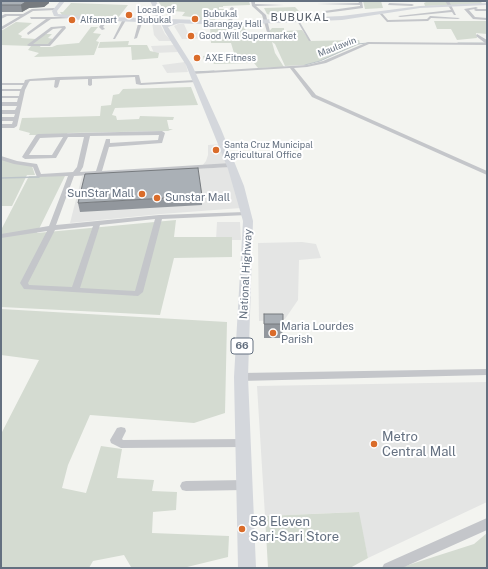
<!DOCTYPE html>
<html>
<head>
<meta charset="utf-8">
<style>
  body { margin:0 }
  #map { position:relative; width:488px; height:569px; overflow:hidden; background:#f3f4f0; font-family:"Public Sans",sans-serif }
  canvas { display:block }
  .frame { position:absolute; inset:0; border:2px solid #647080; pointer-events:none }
</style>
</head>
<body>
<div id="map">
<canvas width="488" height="569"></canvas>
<div class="frame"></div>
</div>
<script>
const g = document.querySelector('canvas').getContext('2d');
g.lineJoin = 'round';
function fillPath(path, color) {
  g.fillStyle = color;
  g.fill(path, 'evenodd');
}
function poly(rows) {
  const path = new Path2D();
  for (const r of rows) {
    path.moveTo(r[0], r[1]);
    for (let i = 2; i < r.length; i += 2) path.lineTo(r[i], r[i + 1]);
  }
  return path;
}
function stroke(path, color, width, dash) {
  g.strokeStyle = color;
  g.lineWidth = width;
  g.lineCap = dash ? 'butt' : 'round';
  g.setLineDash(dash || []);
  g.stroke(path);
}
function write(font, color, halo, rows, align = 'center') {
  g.font = font + ' "Public Sans",sans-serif';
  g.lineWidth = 4;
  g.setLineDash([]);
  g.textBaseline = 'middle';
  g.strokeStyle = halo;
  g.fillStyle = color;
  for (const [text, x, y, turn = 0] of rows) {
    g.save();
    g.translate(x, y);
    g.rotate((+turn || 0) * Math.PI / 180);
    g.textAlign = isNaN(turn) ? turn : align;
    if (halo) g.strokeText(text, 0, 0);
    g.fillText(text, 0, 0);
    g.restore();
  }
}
fillPath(poly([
  [152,22,160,24,165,34,172,41,159,41,154,35],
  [178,24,184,24,188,33,214,32,215,38,182,39,174,26],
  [174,45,178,52,154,53,151,46],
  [185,62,188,72,167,73,162,65],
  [223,144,229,165,202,166,206,161,208,155,208,145],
  [229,167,241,208,161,214,70,223,82,176],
  [217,222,240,222,241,240,216,240],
  [302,242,316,244,321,258,299,260,298,300,285,319,259,321,258,243],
  [487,382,487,502,368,558,358,512,265,516,257,386]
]), '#e4e5e4');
fillPath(poly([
  [158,1,249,1,250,5,223,6,223,7,219,7,219,9,228,9,227,14,217,14,215,20,203,19,201,21,191,21,192,17,182,16,185,12,173,11,171,14,167,15],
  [363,1,381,1,383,8,365,9],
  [428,1,480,1,483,4,425,6,424,3],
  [71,3,128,5,117,19,62,15,60,12,63,12],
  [295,7,301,13,283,15,280,17,276,18,276,19,270,19,271,15,267,14,264,8],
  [434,21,487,21,487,34,476,33,477,38,457,40,451,29,437,29],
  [16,22,32,23,18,34,22,36,21,38,36,39,46,34,52,34,48,38,53,39,49,44,41,45,40,47,52,47,57,45,79,43,91,27,98,27,93,33,101,34,96,41,99,42,94,55,34,57,39,53,28,50,31,46,1,45,1,31],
  [210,24,223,24,225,26,244,26,248,36,266,35,272,28,284,28,284,31,302,30,310,41,359,40,360,44,320,61,305,65,285,66,275,44,272,42,275,53,284,67,258,68,254,63,214,64,211,60,204,60,203,56,234,53,231,43,211,43],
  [129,41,128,45,147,45,150,51,159,53,158,58,132,60,131,47,98,48,100,42],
  [191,87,198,105,115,108,112,115,116,116,117,120,139,119,140,116,174,117,173,120,167,120,169,129,173,129,168,131,68,133,65,135,29,135,30,133,19,130,22,118,100,116,101,106,111,105,113,95,119,94,123,89],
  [1,159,32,166,35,175,27,175,12,206,1,206],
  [29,176,65,176,37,233,176,220,174,237,232,237,232,257,174,258,160,315,1,307,1,230],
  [1,309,227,322,225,413,194,423,90,415,68,465,62,488,86,493,101,446,122,449,117,478,154,480,152,491,177,492,176,510,153,512,152,533,229,536,228,557,183,568,131,567,124,555,93,561,89,568,1,568,1,434,39,360,1,355],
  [359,512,368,558,350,568,268,568,265,516],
  [487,533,487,568,399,568,474,544]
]), '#d4dbd1');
stroke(poly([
  [458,43,485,43],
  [305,65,320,61,357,44,368,43],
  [193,72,214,71]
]), '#bcc4c9', 1);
stroke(poly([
  [1,178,39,177]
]), '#bcc4c9', 1.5);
fillPath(poly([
  [251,1,255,1,255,4,284,5,256,6,266,15,272,40,269,39,262,15,252,6,251,1],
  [358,1,362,1,363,8,325,13,324,11,360,6,360,5,317,4,359,3,358,1],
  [445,1,449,1,456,15,454,15,452,12,400,17,398,16,451,10,445,1],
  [389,3,412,4,414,5,412,6,388,5,389,3],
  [232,7,234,8,232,23,230,24,228,23,230,8,232,7],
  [476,7,478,8,476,9,487,9,487,11,476,11,474,10,475,9,469,10,475,17,487,18,487,20,473,19,464,9,476,7],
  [55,8,56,10,33,11,1,30,1,27,20,16,7,16,1,19,1,16,5,14,23,14,32,9,55,8],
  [381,12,388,20,427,19,430,16,460,18,458,19,431,18,428,21,387,22,379,13,381,12],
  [30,17,69,17,71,18,51,19,28,35,27,33,46,19,31,19,30,17],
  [106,18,109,19,103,27,105,29,102,30,99,27,106,18],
  [123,19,126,20,115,39,113,39,123,19],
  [141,19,143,20,137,38,134,39,139,20,141,19],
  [296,19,298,19,311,41,309,41,296,19],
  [65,26,66,28,50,46,29,46,27,45,51,27,65,26],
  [62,28,48,44,33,44,53,29,62,28],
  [477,34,487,40,487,45,369,44,326,63,307,67,294,68,316,95,487,171,487,175,312,97,290,68,192,74,190,73,192,72,307,65,323,61,368,42,485,43,476,36,477,34],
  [134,75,139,75,141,83,196,80,198,81,196,82,141,85,136,84,135,77,92,79,92,85,90,86,88,85,88,79,60,80,58,87,56,88,54,87,55,80,30,81,29,82,25,90,17,126,14,128,1,128,1,124,12,124,13,121,1,121,1,117,14,117,15,114,1,114,1,110,15,110,17,106,1,106,1,102,17,102,18,98,1,98,1,96,19,96,20,91,1,91,1,89,21,89,23,85,1,85,1,83,24,83,25,80,30,79,58,77,134,75],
  [162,131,165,133,162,143,109,147,102,171,231,163,234,165,231,167,74,176,56,225,159,215,245,212,248,214,247,215,162,219,143,292,138,296,24,289,20,283,47,231,1,238,1,234,49,226,68,176,37,177,33,167,14,164,1,160,1,156,17,161,37,164,41,174,73,172,77,167,84,137,68,137,56,158,25,159,22,157,36,135,38,134,162,131],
  [159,135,158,140,110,143,110,139,106,139,96,171,80,172,83,167,90,136,159,135],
  [63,137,52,155,29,155,40,138,63,137],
  [155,219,135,291,80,288,100,225,155,219],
  [93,226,72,287,29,285,28,283,55,230,93,226],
  [487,369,487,375,241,381,238,380,236,377,238,374,241,373,487,369],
  [121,427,125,428,126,431,122,439,123,440,244,439,248,440,249,443,248,446,244,447,121,448,111,443,110,440,117,428,121,427],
  [245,480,249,481,251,485,249,489,245,490,186,491,182,490,180,486,182,482,186,481,245,480],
  [487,518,487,530,402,568,382,568,384,564,487,518]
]), '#c4c6ca');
fillPath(poly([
  [60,1,65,1,57,11,58,14,80,16,230,21,342,16,420,6,487,3,487,5,420,8,342,20,230,25,80,20,54,16,52,11,60,1]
]), '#d4d7dc');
fillPath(poly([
  [150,1,156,1,167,24,179,20,182,22,168,27,192,65,221,129,244,186,253,221,248,377,256,568,238,568,234,377,243,221,228,169,186,65,165,32,159,19,146,22,143,20,157,15,150,1]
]), '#d4d7dc');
fillPath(poly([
  [1,1,49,3,44,7,29,8,22,12,1,12],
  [202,196,202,205,80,212,78,203],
  [264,314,283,324,282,338,264,338]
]), '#92979d');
fillPath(poly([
  [27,1,49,1,49,3,44,7,29,8,22,12,21,5]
]), '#777b7f');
const building = poly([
  [1,1,27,1,21,5,1,5,1,1],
  [198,168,202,196,78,203,85,174,198,168],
  [264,314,283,314,283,324,264,324,264,314]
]);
fillPath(building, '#aab0b6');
stroke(building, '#777b7f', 1);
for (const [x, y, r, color] of [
  [129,15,4,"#da6c2a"],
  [195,19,4,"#da6c2a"],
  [72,20,4,"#da6c2a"],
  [191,36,4,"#da6c2a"],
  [197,58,4,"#da6c2a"],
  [216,150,4,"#da6c2a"],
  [142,194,4,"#da6c2a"],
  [157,198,4,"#da6c2a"],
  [273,333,4,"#da6c2a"],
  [374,444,4,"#da6c2a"],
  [242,529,4,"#da6c2a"]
]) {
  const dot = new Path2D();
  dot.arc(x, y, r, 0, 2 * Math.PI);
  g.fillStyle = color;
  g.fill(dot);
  stroke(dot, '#fff', 1.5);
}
write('9px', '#647080', '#fff', [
  ["Locale of",137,10],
  ["Bubukal",137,20],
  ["Bubukal",203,14],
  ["Barangay Hall",203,24],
  ["Alfamart",80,20],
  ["Good Will Supermarket",199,36],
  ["AXE Fitness",205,58],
  ["Santa Cruz Municipal",224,145],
  ["Agricultural Office",224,155]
], 'left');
write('9px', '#647080', '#fff', [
  ["Maulawin",337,47,-21]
]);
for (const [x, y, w] of [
  [242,346,22]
]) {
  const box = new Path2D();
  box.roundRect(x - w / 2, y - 8, w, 16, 3);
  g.fillStyle = '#fff';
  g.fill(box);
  stroke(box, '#647080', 1);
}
write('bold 10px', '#647080', null, [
  ["66",242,346]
]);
g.letterSpacing = '1px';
write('11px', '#525a65', '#fff', [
  ["BUBUKAL",300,18]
]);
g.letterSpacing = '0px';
write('11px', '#647080', '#fff', [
  ["SunStar Mall",134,194,"right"],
  ["Sunstar Mall",165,198],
  ["Maria Lourdes",281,327],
  ["Parish",281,340]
], 'left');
write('11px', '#647080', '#fff', [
  ["National Highway",246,274,-87]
]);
write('13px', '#647080', '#fff', [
  ["Metro",382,437],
  ["Central Mall",382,452],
  ["58 Eleven",250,522],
  ["Sari-Sari Store",250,537]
], 'left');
</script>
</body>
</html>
